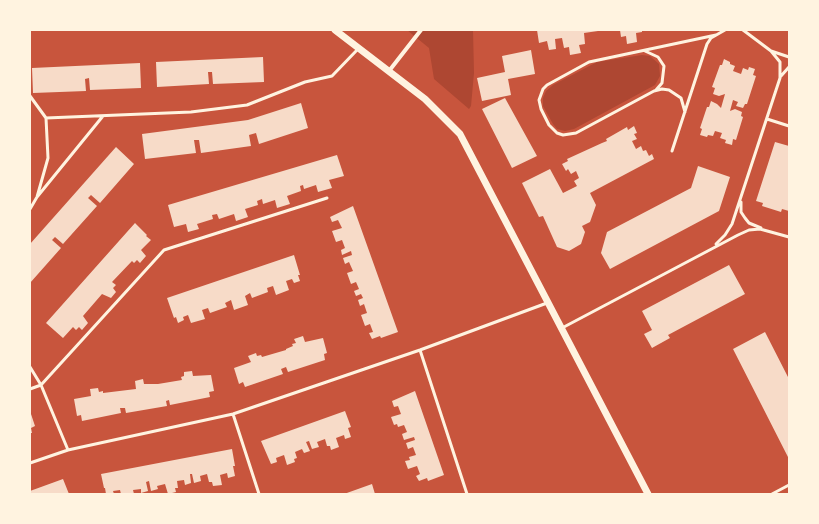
<!DOCTYPE html>
<html>
<head>
<meta charset="utf-8">
<style>
  body { margin:0 }
  #map { position:relative; width:819px; height:524px; overflow:hidden; background:#c8553d; font-family:"Public Sans",sans-serif }
  canvas { display:block }
  .frame { position:absolute; inset:0; border:31px solid #fff3e0; pointer-events:none }
</style>
</head>
<body>
<div id="map">
<canvas width="819" height="524"></canvas>
<div class="frame"></div>
</div>
<script>
const g = document.querySelector('canvas').getContext('2d');
g.lineJoin = 'round';
function fillPath(path, color) {
  g.fillStyle = color;
  g.fill(path, 'evenodd');
}
function poly(rows) {
  const path = new Path2D();
  for (const r of rows) {
    path.moveTo(r[0], r[1]);
    for (let i = 2; i < r.length; i += 2) path.lineTo(r[i], r[i + 1]);
  }
  return path;
}
function stroke(path, color, width, dash) {
  g.strokeStyle = color;
  g.lineWidth = width;
  g.lineCap = dash ? 'butt' : 'round';
  g.setLineDash(dash || []);
  g.stroke(path);
}
fillPath(poly([
  [407,30,473,30,474,73,471,106,469,109,434,79,429,48],
  [642,55,650,56,659,64,660,76,655,85,574,129,565,131,557,129,553,124,543,106,543,98,546,91,553,85,597,62]
]), '#ae4732');
fillPath(poly([
  [537,30,598,30,598,31,584,33,585,44,579,45,581,53,570,55,569,47,564,48,562,38,555,39,556,49,549,50,547,41,539,43],
  [620,30,642,30,642,32,636,33,637,42,627,44,626,36,621,37],
  [531,50,535,74,508,79,511,95,482,101,477,78,505,72,502,56],
  [263,57,264,82,213,84,212,72,208,72,209,84,157,87,156,62],
  [724,59,730,62,730,64,735,66,733,71,741,74,743,68,748,70,749,67,755,69,753,75,756,76,747,104,745,104,743,108,736,106,738,102,733,100,730,111,735,109,742,112,741,116,743,117,736,140,733,139,732,145,725,143,726,140,720,138,722,133,715,131,713,136,708,135,707,137,700,135,702,129,700,128,707,107,709,107,711,101,717,104,721,108,725,94,719,96,713,94,715,88,712,87,720,65,722,65],
  [140,63,141,88,90,90,89,78,85,79,86,91,33,93,32,68],
  [505,98,537,156,512,168,482,109],
  [301,103,308,128,259,144,256,133,249,135,251,146,201,153,199,140,194,140,196,153,145,159,142,134,248,120],
  [634,126,637,133,634,134,637,139,632,141,636,149,641,146,643,151,646,150,649,156,652,154,654,159,590,193,596,205,590,222,582,226,585,232,581,244,569,251,557,247,543,216,539,217,522,183,550,169,563,193,577,186,574,181,579,178,576,171,571,174,568,169,566,171,562,164,568,161,567,159,602,143,607,141,606,139,627,127,628,130],
  [775,142,789,146,789,211,782,209,781,212,762,206,763,203,756,201],
  [116,147,134,164,100,203,91,195,88,198,97,206,63,244,55,237,52,240,61,248,30,283,30,244],
  [337,155,344,176,329,180,332,188,318,192,316,185,304,189,303,185,300,186,301,191,287,196,290,204,277,208,275,200,263,204,262,199,257,201,258,205,245,209,248,217,236,221,234,214,219,219,217,214,212,215,213,219,197,224,199,229,188,232,186,224,174,227,168,205],
  [698,166,730,177,719,211,610,269,601,253,607,232,691,188],
  [353,206,398,332,381,338,380,336,372,339,369,333,373,332,370,324,365,326,361,315,367,313,364,304,360,306,358,300,363,298,361,294,356,296,354,291,359,289,356,282,351,284,347,273,353,271,349,262,345,264,343,258,352,255,351,251,342,255,341,250,345,248,342,240,336,242,332,231,342,228,338,220,332,222,330,217],
  [135,223,147,235,146,236,151,240,141,250,146,256,140,263,137,260,134,263,132,261,112,282,116,285,113,288,116,292,111,298,102,294,83,316,88,323,82,330,79,327,76,330,73,327,63,338,46,323],
  [294,255,300,275,298,275,300,281,294,283,292,279,286,281,289,290,276,295,273,286,267,288,268,292,252,298,250,293,245,296,248,305,234,310,231,300,225,303,227,307,210,313,208,308,202,310,205,319,191,323,188,315,183,317,184,320,178,323,176,317,174,318,167,298],
  [729,265,745,294,668,335,670,338,652,348,644,334,652,330,642,311],
  [765,332,789,379,789,459,733,349],
  [303,336,305,342,323,338,327,353,324,354,325,360,288,372,286,367,281,369,283,374,245,387,243,382,239,384,234,368,251,362,248,356,256,353,257,356,261,355,262,357,286,350,286,349,293,346,292,344,296,343,294,339],
  [192,371,193,376,211,375,214,391,209,392,210,397,170,405,169,400,166,401,167,406,126,413,125,408,120,408,121,413,82,421,81,415,77,416,74,399,91,396,90,389,98,388,99,392,103,391,103,393,136,389,135,381,143,379,144,384,158,384,182,380,181,377,184,376,184,372],
  [415,391,444,475,428,481,427,478,419,481,416,476,420,474,417,466,408,469,405,461,410,460,409,457,416,455,413,447,408,449,406,443,415,440,414,437,404,440,402,434,407,432,404,425,398,427,397,424,394,425,391,417,401,414,398,406,394,407,392,401],
  [30,411,35,426,31,428,32,433,30,433],
  [345,411,351,427,348,428,351,437,345,439,344,435,336,438,339,447,331,450,330,446,327,446,325,439,317,442,319,447,312,449,309,441,306,442,310,451,304,453,302,449,295,452,297,458,294,459,295,462,287,465,284,455,276,458,277,462,271,464,261,441],
  [232,449,235,466,233,466,235,476,228,478,227,473,220,475,222,485,213,486,212,482,209,482,207,474,200,476,201,481,194,483,192,474,190,474,191,483,185,485,184,480,177,481,178,488,175,488,176,492,168,494,165,484,157,486,158,489,151,491,149,481,146,482,148,491,141,493,141,489,133,490,134,494,121,494,120,490,113,491,114,494,106,494,105,488,104,488,101,474],
  [63,479,69,494,30,494,30,491],
  [372,484,375,494,344,494]
]), '#f7dbc8');
stroke(poly([
  [743,30,771,51,789,57],
  [645,51,658,57,664,66,662,83,656,90],
  [781,76,789,67],
  [30,96,46,118,191,112,247,105,305,82,332,76,358,49],
  [685,112,681,98,669,90,662,89,654,91,576,133,563,135,557,133,549,125,541,109,539,100,543,89,547,85,589,62,716,35],
  [767,119,789,126],
  [672,151,707,44,711,38,725,30],
  [37,197,103,116],
  [741,202,741,212,745,218,749,223,761,228],
  [30,209,37,197,48,158,46,118],
  [716,244,725,235,732,224,780,78,780,62,771,51],
  [562,328,738,235,749,230,760,229,789,237],
  [420,350,467,494],
  [30,367,41,385,68,450],
  [30,389,41,385,164,250,327,198],
  [233,414,259,494],
  [30,463,68,450,233,414,420,350,547,303],
  [772,494,789,485]
]), '#fff3e0', 3);
stroke(poly([
  [389,71,421,30]
]), '#fff3e0', 4);
stroke(poly([
  [335,30,425,99,460,134,648,494]
]), '#fff3e0', 7);
</script>
</body>
</html>
